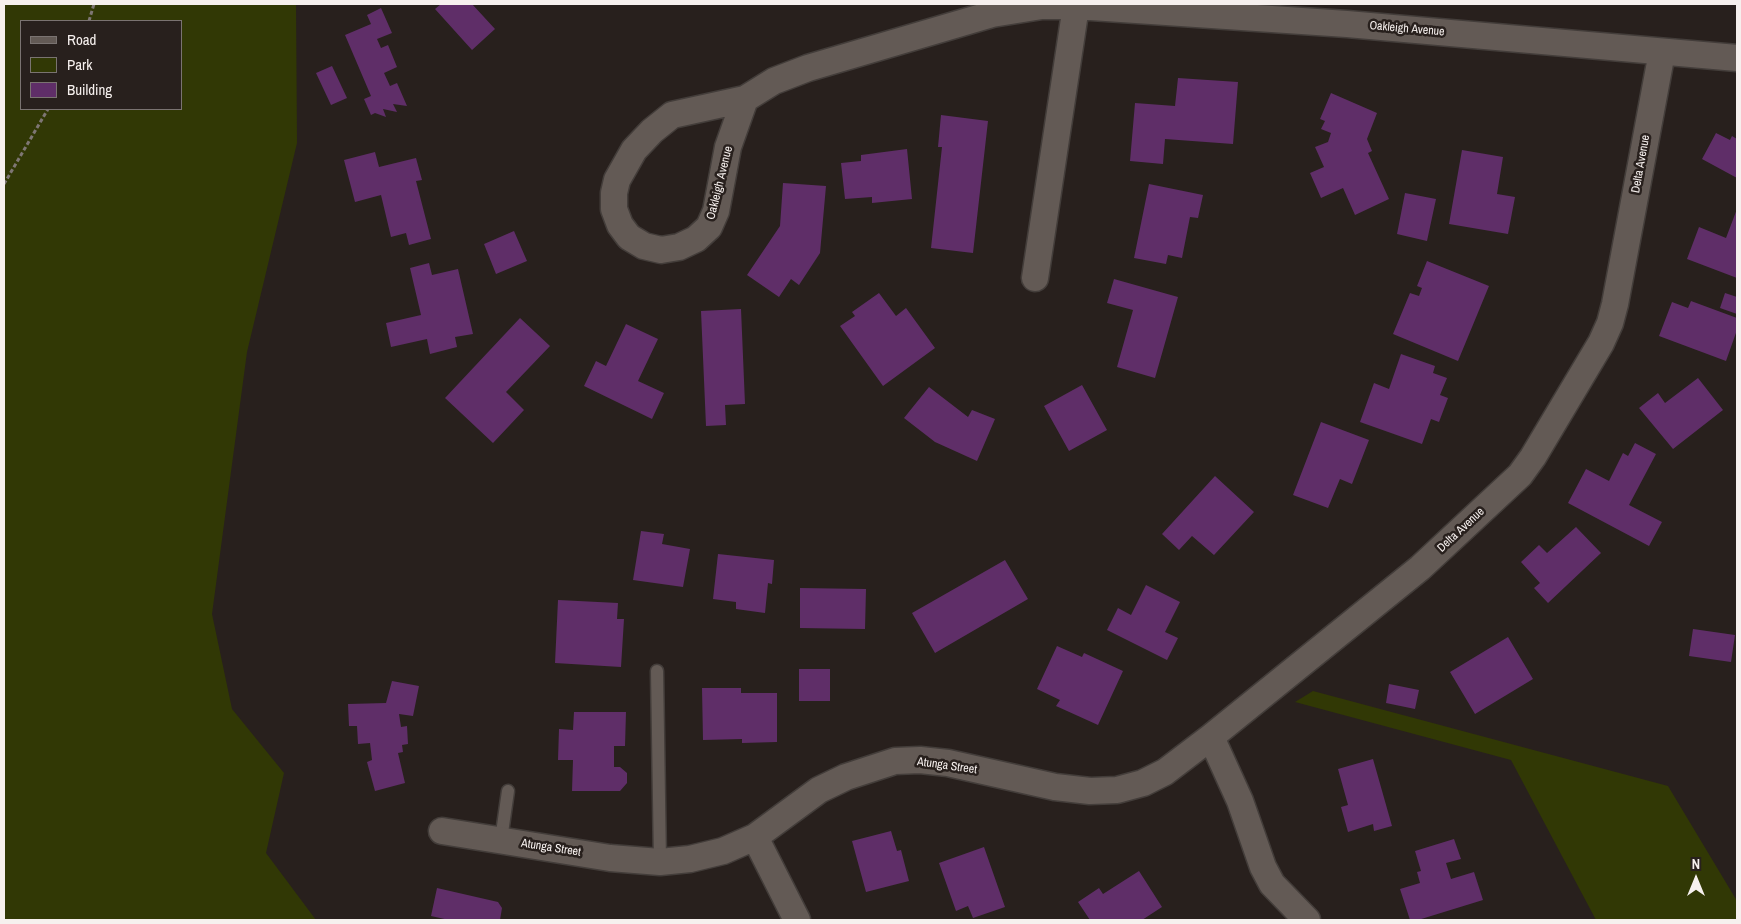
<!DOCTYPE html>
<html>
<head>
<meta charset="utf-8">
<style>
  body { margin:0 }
  #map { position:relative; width:1741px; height:924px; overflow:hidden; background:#28201d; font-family:"Archivo Narrow",sans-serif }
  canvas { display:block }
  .frame { position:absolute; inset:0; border:5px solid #f6f0ee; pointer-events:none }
  .legend { position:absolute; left:20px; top:20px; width:162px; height:90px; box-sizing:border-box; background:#28201d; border:1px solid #7a7371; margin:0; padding:6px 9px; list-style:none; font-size:15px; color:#f6f0ee }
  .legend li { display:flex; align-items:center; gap:10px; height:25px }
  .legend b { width:25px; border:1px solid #7a7371 }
  .north { position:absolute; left:1671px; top:854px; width:50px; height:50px; -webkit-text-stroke:4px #28201d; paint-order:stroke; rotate:0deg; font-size:14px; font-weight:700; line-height:20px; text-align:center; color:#f6f0ee }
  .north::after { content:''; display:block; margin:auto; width:18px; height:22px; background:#f6f0ee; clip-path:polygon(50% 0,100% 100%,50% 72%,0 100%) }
</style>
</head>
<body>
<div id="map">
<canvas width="1741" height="924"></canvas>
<div class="frame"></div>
<ul class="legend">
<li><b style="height:6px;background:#635a55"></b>Road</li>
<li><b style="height:14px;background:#313805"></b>Park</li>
<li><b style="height:14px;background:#5f2e68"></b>Building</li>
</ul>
<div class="north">N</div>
</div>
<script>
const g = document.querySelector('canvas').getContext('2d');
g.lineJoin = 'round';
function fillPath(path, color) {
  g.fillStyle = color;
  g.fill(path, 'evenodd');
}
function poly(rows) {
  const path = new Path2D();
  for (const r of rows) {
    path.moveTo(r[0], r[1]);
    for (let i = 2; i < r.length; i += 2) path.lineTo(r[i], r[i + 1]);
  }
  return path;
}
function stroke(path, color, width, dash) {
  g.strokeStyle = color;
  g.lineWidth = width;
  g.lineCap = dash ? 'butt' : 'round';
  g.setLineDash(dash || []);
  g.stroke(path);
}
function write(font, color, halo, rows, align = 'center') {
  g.font = font + ' "Archivo Narrow",sans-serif';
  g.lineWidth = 5;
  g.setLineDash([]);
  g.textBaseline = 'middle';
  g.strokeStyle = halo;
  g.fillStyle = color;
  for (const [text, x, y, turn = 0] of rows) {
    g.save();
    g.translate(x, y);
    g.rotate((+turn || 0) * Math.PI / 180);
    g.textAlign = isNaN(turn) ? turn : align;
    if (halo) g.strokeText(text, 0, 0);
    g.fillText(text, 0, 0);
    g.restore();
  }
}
fillPath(poly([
  [4,4,296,4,297,143,247,352,212,614,232,709,284,773,266,853,316,920,4,920],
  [21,21,181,21,181,109,21,109],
  [1313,691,1668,786,1737,901,1737,920,1596,920,1511,760,1295,702]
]), '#313805');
fillPath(poly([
  [441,4,472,4,495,29,472,50,435,9],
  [381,8,392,33,377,39,381,48,388,45,397,67,384,73,390,86,397,83,407,106,393,104,397,112,383,109,386,117,375,113,371,115,364,99,371,96,345,35,371,24,367,15],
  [332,66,347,98,331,105,316,73],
  [1178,78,1238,82,1233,144,1165,139,1163,164,1130,161,1135,103,1175,106],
  [1331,93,1377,113,1367,139,1372,151,1368,153,1389,199,1355,215,1343,188,1321,198,1310,173,1324,167,1315,147,1328,142,1331,133,1321,129,1325,121,1320,119],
  [941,115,988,121,973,253,931,248,942,147,938,147],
  [1716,133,1730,140,1732,136,1737,139,1737,178,1702,159],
  [907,149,912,199,872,203,872,197,845,199,841,163,861,161,861,155],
  [1462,150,1503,157,1497,194,1515,197,1508,234,1449,224],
  [375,152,379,167,416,158,422,180,416,181,431,239,409,245,406,233,391,237,381,195,355,202,344,160],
  [783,183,826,186,820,253,799,285,791,279,779,297,747,275,780,226],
  [1149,184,1203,195,1198,218,1190,217,1182,258,1168,255,1166,264,1134,258],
  [1405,193,1436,199,1427,241,1397,234],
  [1737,209,1737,278,1687,259,1699,227,1726,238],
  [514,231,527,261,496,274,484,244],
  [1427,261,1489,286,1458,361,1393,334,1410,293,1419,296,1422,288,1417,286],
  [429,263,432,275,458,269,473,334,455,337,457,347,430,354,427,339,391,347,386,323,421,315,410,268],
  [1114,279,1178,297,1155,378,1117,367,1133,310,1107,303],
  [879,293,896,316,906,308,935,348,883,386,840,326,855,316,852,312],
  [1725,293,1737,297,1737,314,1720,308],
  [1691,301,1737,318,1737,330,1726,361,1659,336,1672,302,1688,308],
  [741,309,745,404,725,405,726,425,706,426,701,311],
  [520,318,550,346,506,392,524,410,493,443,445,398],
  [626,324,658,339,638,381,664,393,652,419,584,386,596,361,606,366],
  [1401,354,1435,366,1433,373,1447,378,1440,395,1448,398,1439,422,1431,419,1422,444,1360,422,1374,383,1389,389],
  [1698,378,1723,410,1673,449,1639,408,1658,393,1665,403],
  [1082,385,1107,430,1069,451,1044,406],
  [929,387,968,417,972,410,995,419,977,461,935,442,904,418],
  [1321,422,1369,440,1352,484,1340,479,1328,508,1293,495],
  [1635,443,1656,454,1629,505,1662,522,1649,546,1568,503,1586,469,1609,481,1623,453,1628,456],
  [1215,476,1254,512,1214,555,1192,536,1179,550,1162,534],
  [1576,527,1601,553,1548,603,1534,588,1540,583,1521,562,1539,545,1547,553],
  [641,531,664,534,662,544,690,549,683,587,633,580],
  [718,554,774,560,772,584,768,583,765,613,736,609,736,602,713,599],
  [1005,560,1028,599,935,653,912,613],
  [1146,585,1180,602,1165,632,1178,638,1167,660,1107,630,1118,608,1131,615],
  [800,588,866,589,865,629,800,628],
  [558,600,618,603,617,619,624,619,621,667,555,663],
  [1693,629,1735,635,1731,662,1689,656],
  [1508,637,1533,679,1475,714,1450,672],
  [1057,646,1082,657,1084,653,1123,671,1098,725,1056,706,1060,700,1037,689],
  [799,669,830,669,830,701,799,701],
  [392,681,419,686,413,716,399,714,401,727,407,726,408,744,402,745,403,752,398,753,405,783,375,791,367,762,372,760,370,743,358,744,357,726,349,726,348,704,386,703],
  [1389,684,1419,690,1415,709,1386,703],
  [702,688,741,688,741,693,777,693,777,742,742,743,742,739,703,740],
  [574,712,626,712,625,746,614,746,614,767,620,767,627,773,627,783,620,791,572,791,573,760,558,760,559,729,573,730],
  [1373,759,1392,826,1374,831,1373,824,1348,832,1341,807,1348,805,1338,769],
  [891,831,897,851,901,850,909,881,866,892,852,841],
  [1454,839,1461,859,1446,863,1451,879,1474,872,1483,900,1418,920,1410,920,1400,889,1420,883,1417,872,1421,871,1415,851],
  [984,847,1005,907,973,918,968,906,956,911,939,863],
  [1139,871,1162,907,1142,920,1090,920,1078,902,1099,888,1103,894],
  [437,888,498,902,502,908,500,920,449,920,431,916]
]), '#5f2e68');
const service = poly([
  [657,671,660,862],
  [501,840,508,791]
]);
const minor = poly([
  [745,99,728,147,716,211,709,227,696,239,679,247,661,250,644,246,629,237,620,225,614,209,614,193,617,180,634,150,652,131,672,115,745,99,774,81,808,68,992,14,1042,6,1076,6,1347,24,1737,58],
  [1035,278,1076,6],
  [442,831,610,858,660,862,690,859,723,851,755,837,819,790,846,777,895,761,920,760,948,763,1055,787,1090,791,1117,790,1143,783,1165,772,1211,737],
  [755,837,797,920],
  [1307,920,1272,884,1263,867,1240,801,1211,737,1420,568,1520,475,1533,457,1601,343,1610,323,1615,304,1662,52]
]);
stroke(service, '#433d3a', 15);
stroke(minor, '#433d3a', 29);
stroke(poly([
  [89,21,94,4],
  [4,184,48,109]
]), '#7e7674', 3, [4, 2.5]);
stroke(service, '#635a55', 12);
stroke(minor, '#635a55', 26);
write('12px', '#f6f0ee', '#28201d', [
  ["Oakleigh Avenue",1407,29,5],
  ["Delta Avenue",1641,164,-80],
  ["Oakleigh Avenue",720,183,-76],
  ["Delta Avenue",1461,530,-43],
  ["Atunga Street",947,766,8],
  ["Atunga Street",551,848,9]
]);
</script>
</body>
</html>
